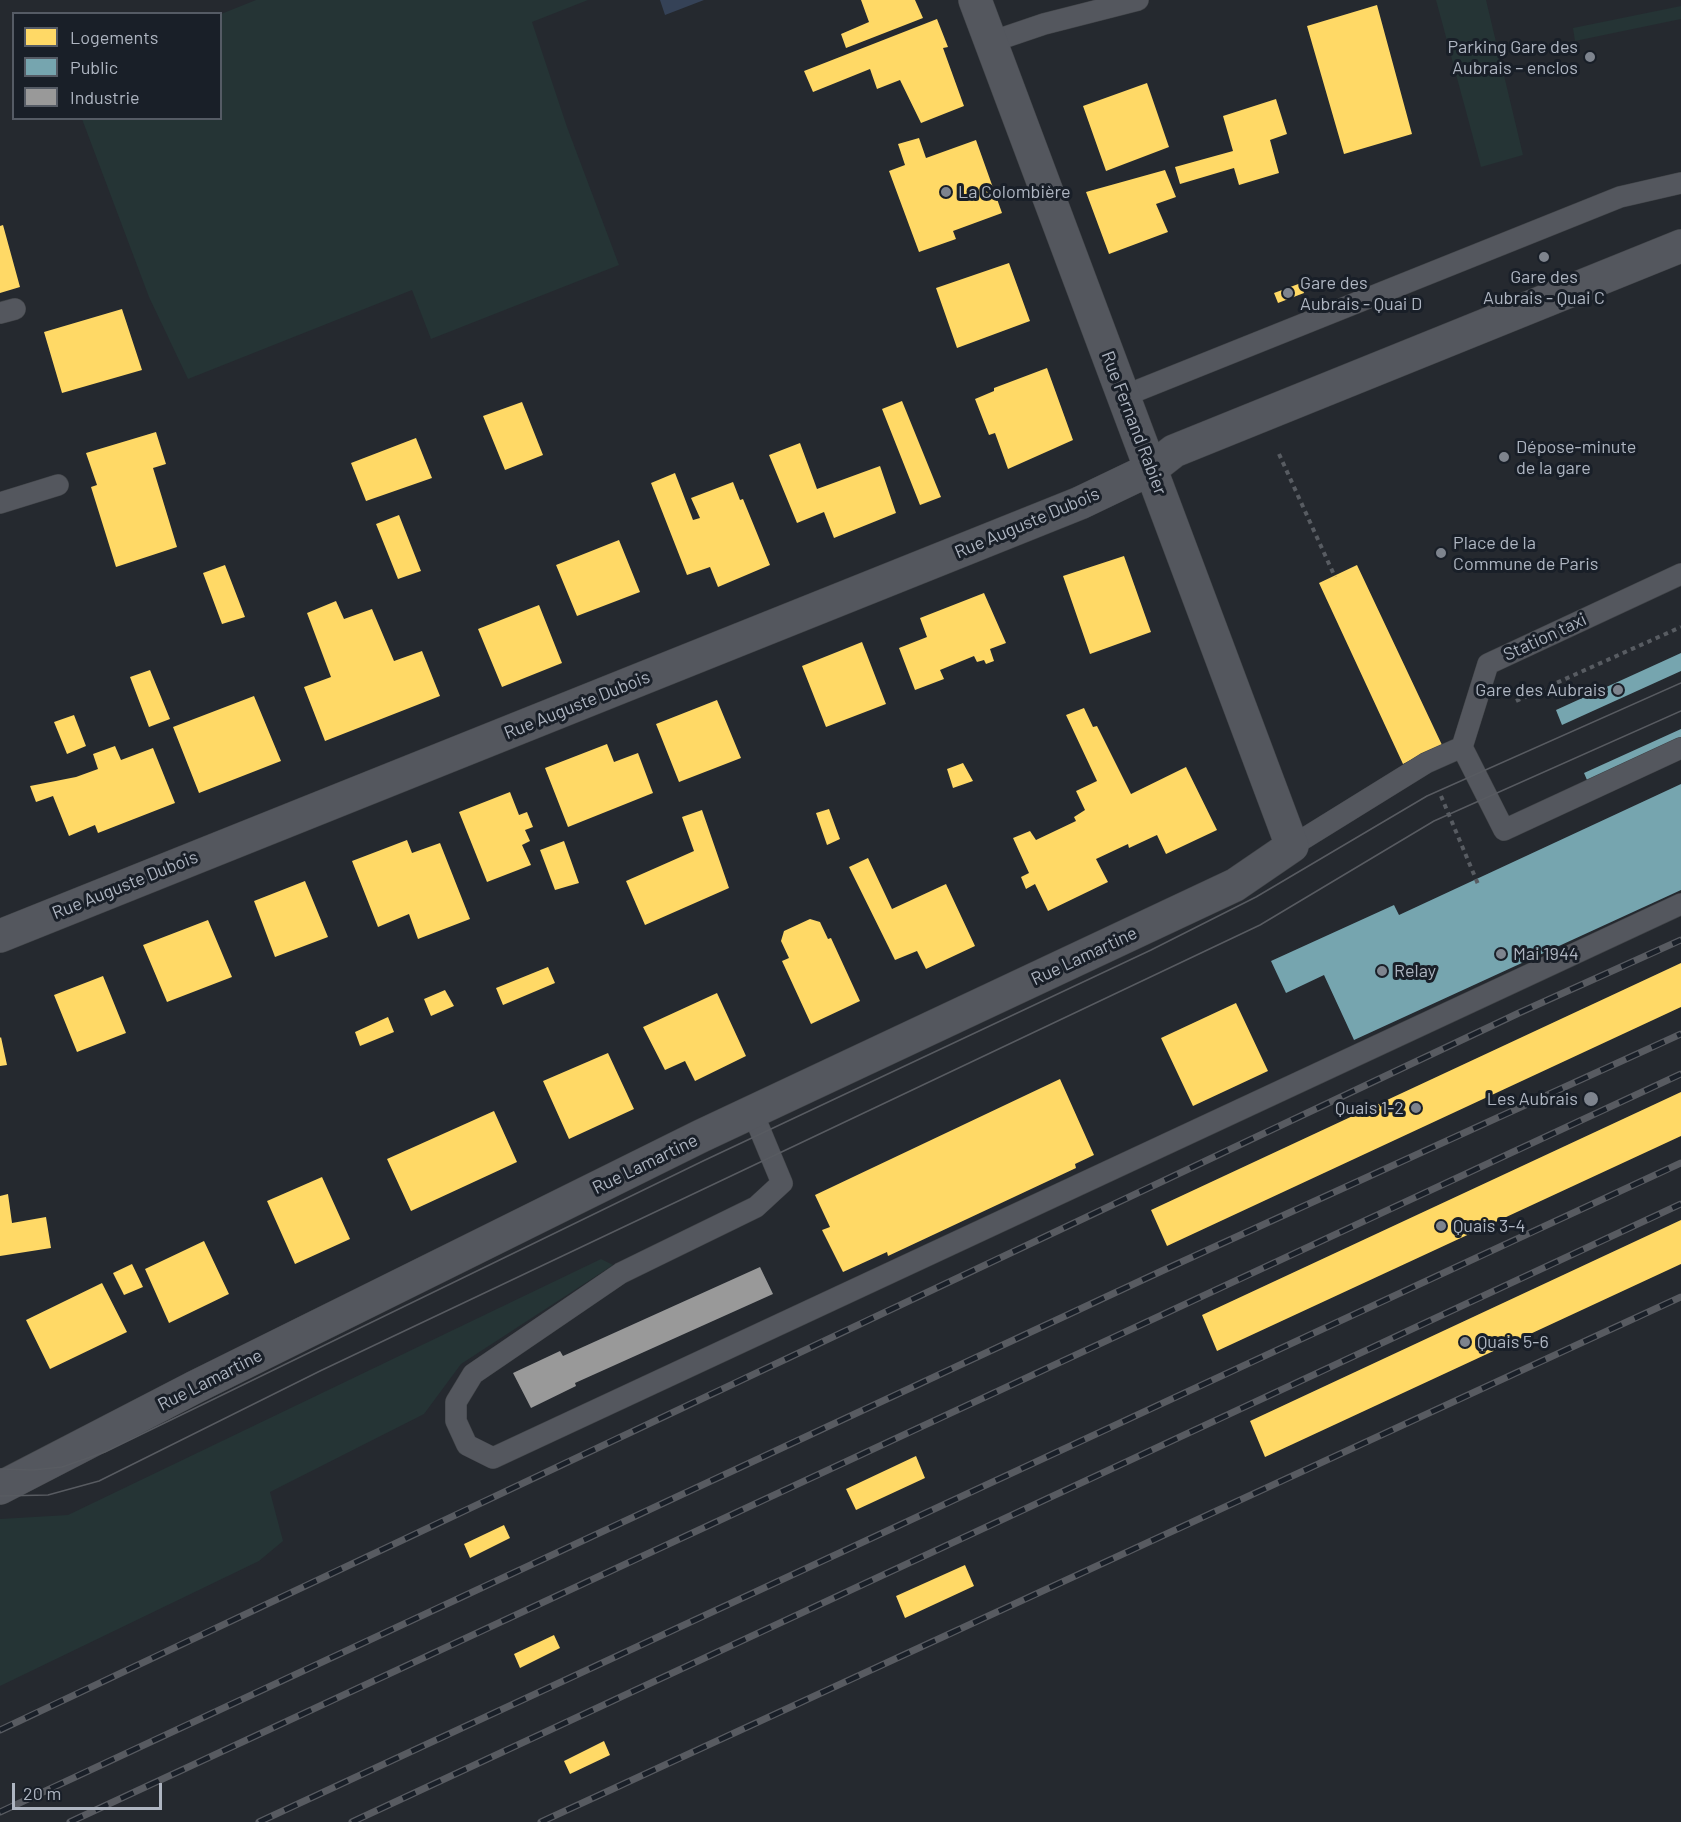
<!DOCTYPE html>
<html>
<head>
<meta charset="utf-8">
<style>
  body { margin:0 }
  #map { position:relative; width:1681px; height:1822px; overflow:hidden; background:#25292f; font-family:Barlow,sans-serif }
  canvas { display:block }
  .legend { position:absolute; left:12px; top:12px; width:210px; height:108px; box-sizing:border-box; background:#191f28; border:2px solid #555b65; margin:0; padding:8px 10px; list-style:none; font-size:18px; color:#aeb5c1 }
  .legend li { display:flex; align-items:center; gap:12px; height:30px }
  .legend b { width:30px; border:2px solid #555b65 }
  .scale { position:absolute; left:12px; top:1783px; width:150px; height:27px; box-sizing:border-box; border:3px solid #aeb5c1; border-top:0; padding-left:8px; font-size:18px; line-height:21px; white-space:nowrap; color:#aeb5c1; -webkit-text-stroke:4px #191f28; paint-order:stroke }
</style>
</head>
<body>
<div id="map">
<canvas width="1681" height="1822"></canvas>
<ul class="legend">
<li><b style="height:16px;background:#ffd966"></b>Logements</li>
<li><b style="height:16px;background:#76a5af"></b>Public</li>
<li><b style="height:16px;background:#999"></b>Industrie</li>
</ul>
<div class="scale">20 m</div>
</div>
<script>
const g = document.querySelector('canvas').getContext('2d');
g.lineJoin = 'round';
function fillPath(path, color) {
  g.fillStyle = color;
  g.fill(path, 'evenodd');
}
function poly(rows) {
  const path = new Path2D();
  for (const r of rows) {
    path.moveTo(r[0], r[1]);
    for (let i = 2; i < r.length; i += 2) path.lineTo(r[i], r[i + 1]);
  }
  return path;
}
function stroke(path, color, width, dash) {
  g.strokeStyle = color;
  g.lineWidth = width;
  g.lineCap = dash ? 'butt' : 'round';
  g.setLineDash(dash || []);
  g.stroke(path);
}
function write(font, color, halo, rows, align = 'center') {
  g.font = font + ' Barlow,sans-serif';
  g.lineWidth = 6;
  g.setLineDash([]);
  g.textBaseline = 'middle';
  g.strokeStyle = halo;
  g.fillStyle = color;
  for (const [text, x, y, turn = 0] of rows) {
    g.save();
    g.translate(x, y);
    g.rotate((+turn || 0) * Math.PI / 180);
    g.textAlign = isNaN(turn) ? turn : align;
    if (halo) g.strokeText(text, 0, 0);
    g.fillText(text, 0, 0);
    g.restore();
  }
}
fillPath(poly([
  [256,0,588,0,532,22,567,127,619,265,431,339,412,290,188,379,149,297,82,119,220,118,221,14],
  [1436,0,1486,0,1523,155,1481,167],
  [1681,6,1681,19,1575,41,1573,28],
  [601,1259,613,1265,461,1364,424,1414,270,1492,283,1541,259,1561,0,1686,0,1519,68,1515]
]), '#253435');
fillPath(poly([
  [660,0,704,0,665,15]
]), '#354257');
fillPath(poly([
  [861,0,915,0,923,18,846,48,841,34,869,22],
  [1377,5,1412,134,1344,154,1307,26],
  [937,19,948,47,943,48,964,106,921,123,900,80,877,89,870,69,813,92,804,71],
  [1147,83,1169,147,1106,171,1083,106],
  [1276,99,1287,134,1270,140,1279,173,1239,185,1234,168,1180,184,1175,167,1233,151,1223,116],
  [919,138,926,158,976,140,1002,213,953,231,956,239,919,252,889,171,905,165,898,144],
  [1165,170,1176,197,1156,204,1168,232,1109,254,1086,192],
  [3,225,20,287,0,293,0,226],
  [1009,263,1030,321,957,348,936,288],
  [1301,283,1304,293,1278,303,1274,293],
  [122,309,142,370,62,393,44,332],
  [1047,368,1073,440,1008,469,995,433,989,435,975,399,994,391,994,388],
  [902,401,941,497,920,505,882,409],
  [522,402,543,455,505,470,483,416],
  [156,432,166,464,153,468,177,547,116,567,91,487,97,485,86,453],
  [416,438,432,478,366,501,351,463],
  [800,443,817,489,880,466,896,513,834,538,824,512,797,523,769,455],
  [675,473,693,520,700,518,691,498,733,482,740,500,743,499,770,565,718,587,710,567,687,575,651,483],
  [399,515,421,571,398,579,376,524],
  [619,540,640,592,577,616,556,565],
  [1124,556,1151,632,1090,654,1063,576],
  [225,565,245,617,222,624,203,573],
  [1357,565,1442,745,1403,764,1319,583],
  [984,593,1006,643,990,649,994,661,986,664,984,660,977,662,974,656,940,670,944,679,915,690,899,648,927,637,920,618],
  [336,601,344,619,372,609,394,661,422,651,440,696,325,741,304,687,331,677,307,613],
  [539,605,562,663,502,687,478,629],
  [862,642,886,704,826,727,802,666],
  [150,670,170,719,149,727,130,677],
  [254,696,281,761,199,793,173,727],
  [717,700,741,758,679,782,656,724],
  [1084,708,1093,727,1097,726,1131,794,1186,767,1217,830,1166,854,1157,835,1129,848,1128,844,1096,859,1108,882,1048,911,1035,884,1026,889,1021,877,1029,873,1013,838,1030,831,1036,840,1076,821,1074,817,1085,810,1076,791,1097,781,1066,715],
  [74,715,86,746,67,754,54,722],
  [607,744,614,762,638,753,653,793,568,827,545,768],
  [115,746,121,760,153,748,175,803,98,833,95,825,69,836,53,796,36,802,30,786,76,777,98,769,93,754],
  [963,763,973,781,953,788,947,769],
  [510,792,519,815,527,812,533,827,525,830,530,841,522,845,531,865,487,882,459,812],
  [829,809,840,839,827,845,816,813],
  [702,810,729,888,645,925,626,881,694,851,682,817],
  [407,840,412,853,440,843,470,919,418,939,409,914,378,927,352,861],
  [564,841,579,883,555,890,540,850],
  [868,858,892,909,946,884,975,946,926,969,917,951,895,960,849,867],
  [305,881,328,937,275,957,254,901],
  [810,919,820,922,828,939,831,938,860,1001,811,1024,782,961,789,958,781,941,784,931],
  [208,920,232,977,167,1002,143,945],
  [1681,963,1681,1007,1167,1246,1151,1210],
  [548,967,555,983,503,1005,496,988],
  [103,976,126,1033,77,1052,54,995],
  [445,990,454,1006,431,1016,424,999],
  [717,993,746,1056,695,1081,685,1061,665,1070,643,1027],
  [1236,1003,1268,1071,1193,1106,1161,1038],
  [388,1017,394,1032,360,1046,355,1032],
  [1,1037,7,1065,0,1066,0,1038],
  [608,1053,634,1109,569,1139,543,1081],
  [1060,1079,1094,1155,1075,1164,1076,1168,888,1256,887,1252,843,1272,822,1230,830,1227,815,1195],
  [1681,1092,1681,1136,1217,1351,1202,1315],
  [494,1111,517,1162,411,1211,387,1159],
  [322,1177,350,1239,295,1264,267,1201],
  [8,1194,12,1223,46,1217,51,1248,0,1256,0,1196],
  [1681,1220,1681,1264,1265,1457,1250,1421],
  [204,1241,229,1294,169,1323,145,1269],
  [132,1264,143,1287,124,1295,113,1273],
  [102,1283,127,1332,50,1369,26,1320],
  [916,1456,925,1478,856,1510,846,1489],
  [504,1525,510,1538,470,1558,464,1544],
  [965,1565,974,1586,905,1618,896,1596],
  [554,1635,560,1648,520,1668,514,1654],
  [604,1741,610,1755,570,1774,564,1761]
]), '#ffd966');
fillPath(poly([
  [1681,653,1681,671,1562,725,1556,710],
  [1681,729,1681,744,1590,787,1584,773],
  [1681,784,1681,890,1354,1040,1324,975,1286,993,1271,961,1394,905,1399,915]
]), '#76a5af');
fillPath(poly([
  [760,1267,773,1294,575,1383,576,1386,531,1408,513,1373,560,1351,563,1356]
]), '#999');
const service = poly([
  [991,42,1044,24,1138,0],
  [0,313,15,309],
  [1124,396,1620,197,1681,183],
  [0,503,58,485],
  [1462,747,1488,664,1681,574],
  [1462,747,1504,830,1681,748],
  [1292,846,1426,763,1462,747],
  [752,1111,782,1183,756,1207,621,1273,473,1374,456,1402,456,1421,467,1445,493,1458,1681,904]
]);
const minor = poly([
  [0,936,1080,503,1151,469,1174,451,1681,246],
  [0,1488,195,1387,701,1136,1235,885,1292,846,975,0]
]);
stroke(service, '#414448', 22);
stroke(minor, '#414448', 34);
stroke(poly([
  [1279,454,1335,577],
  [1516,701,1681,627],
  [1441,796,1478,884]
]), '#585c62', 4, [4.5, 4.5]);
stroke(service, '#54575e', 21);
stroke(minor, '#54575e', 33);
stroke(poly([
  [0,1469,33,1470,62,1467,105,1452,703,1161,1151,950,1256,897,1427,796,1681,683],
  [0,1496,48,1495,99,1481,320,1371,1260,925,1434,821,1681,711]
]), '#585b61', 1.5);
const rail = poly([
  [0,1730,1521,1012,1681,940],
  [0,1812,1166,1269,1681,1034],
  [70,1822,1681,1074],
  [259,1822,1681,1163],
  [352,1822,1681,1204],
  [541,1822,1681,1297]
]);
stroke(rail, '#585b61', 7);
stroke(rail, '#191f28', 4.5, [14]);
for (const [x, y, r, color] of [
  [1590,57,6,"#7e848e"],
  [946,192,6,"#7e848e"],
  [1544,257,6,"#7e848e"],
  [1288,293,6,"#7e848e"],
  [1504,457,6,"#7e848e"],
  [1441,553,6,"#7e848e"],
  [1618,690,6,"#7e848e"],
  [1501,954,6,"#7e848e"],
  [1382,971,6,"#7e848e"],
  [1591,1099,8,"#7e848e"],
  [1416,1108,6,"#7e848e"],
  [1441,1226,6,"#7e848e"],
  [1465,1342,6,"#7e848e"]
]) {
  const dot = new Path2D();
  dot.arc(x, y, r, 0, 2 * Math.PI);
  g.fillStyle = color;
  g.fill(dot);
  stroke(dot, '#191f28', 2);
}
write('18px', '#aeb5c1', '#191f28', [
  ["Parking Gare des",1578,47,"right"],
  ["Aubrais – enclos",1578,68,"right"],
  ["La Colombière",958,192],
  ["Gare des",1544,277,"center"],
  ["Aubrais - Quai C",1544,298,"center"],
  ["Gare des",1300,283],
  ["Aubrais - Quai D",1300,304],
  ["Dépose-minute",1516,447],
  ["de la gare",1516,468],
  ["Place de la",1453,543],
  ["Commune de Paris",1453,564],
  ["Gare des Aubrais",1606,690,"right"],
  ["Mai 1944",1513,954],
  ["Relay",1394,971],
  ["Les Aubrais",1578,1099,"right"],
  ["Quais 1-2",1404,1108,"right"],
  ["Quais 3-4",1453,1226],
  ["Quais 5-6",1477,1342]
], 'left');
write('18px', '#aeb5c1', '#191f28', [
  ["Rue Fernand Rabier",1134,423,69],
  ["Rue Auguste Dubois",1027,523,-23],
  ["Station taxi",1545,637,-25],
  ["Rue Auguste Dubois",577,705,-22],
  ["Rue Auguste Dubois",125,885,-22],
  ["Rue Lamartine",1084,956,-25],
  ["Rue Lamartine",645,1164,-26],
  ["Rue Lamartine",210,1380,-27]
]);
</script>
</body>
</html>
